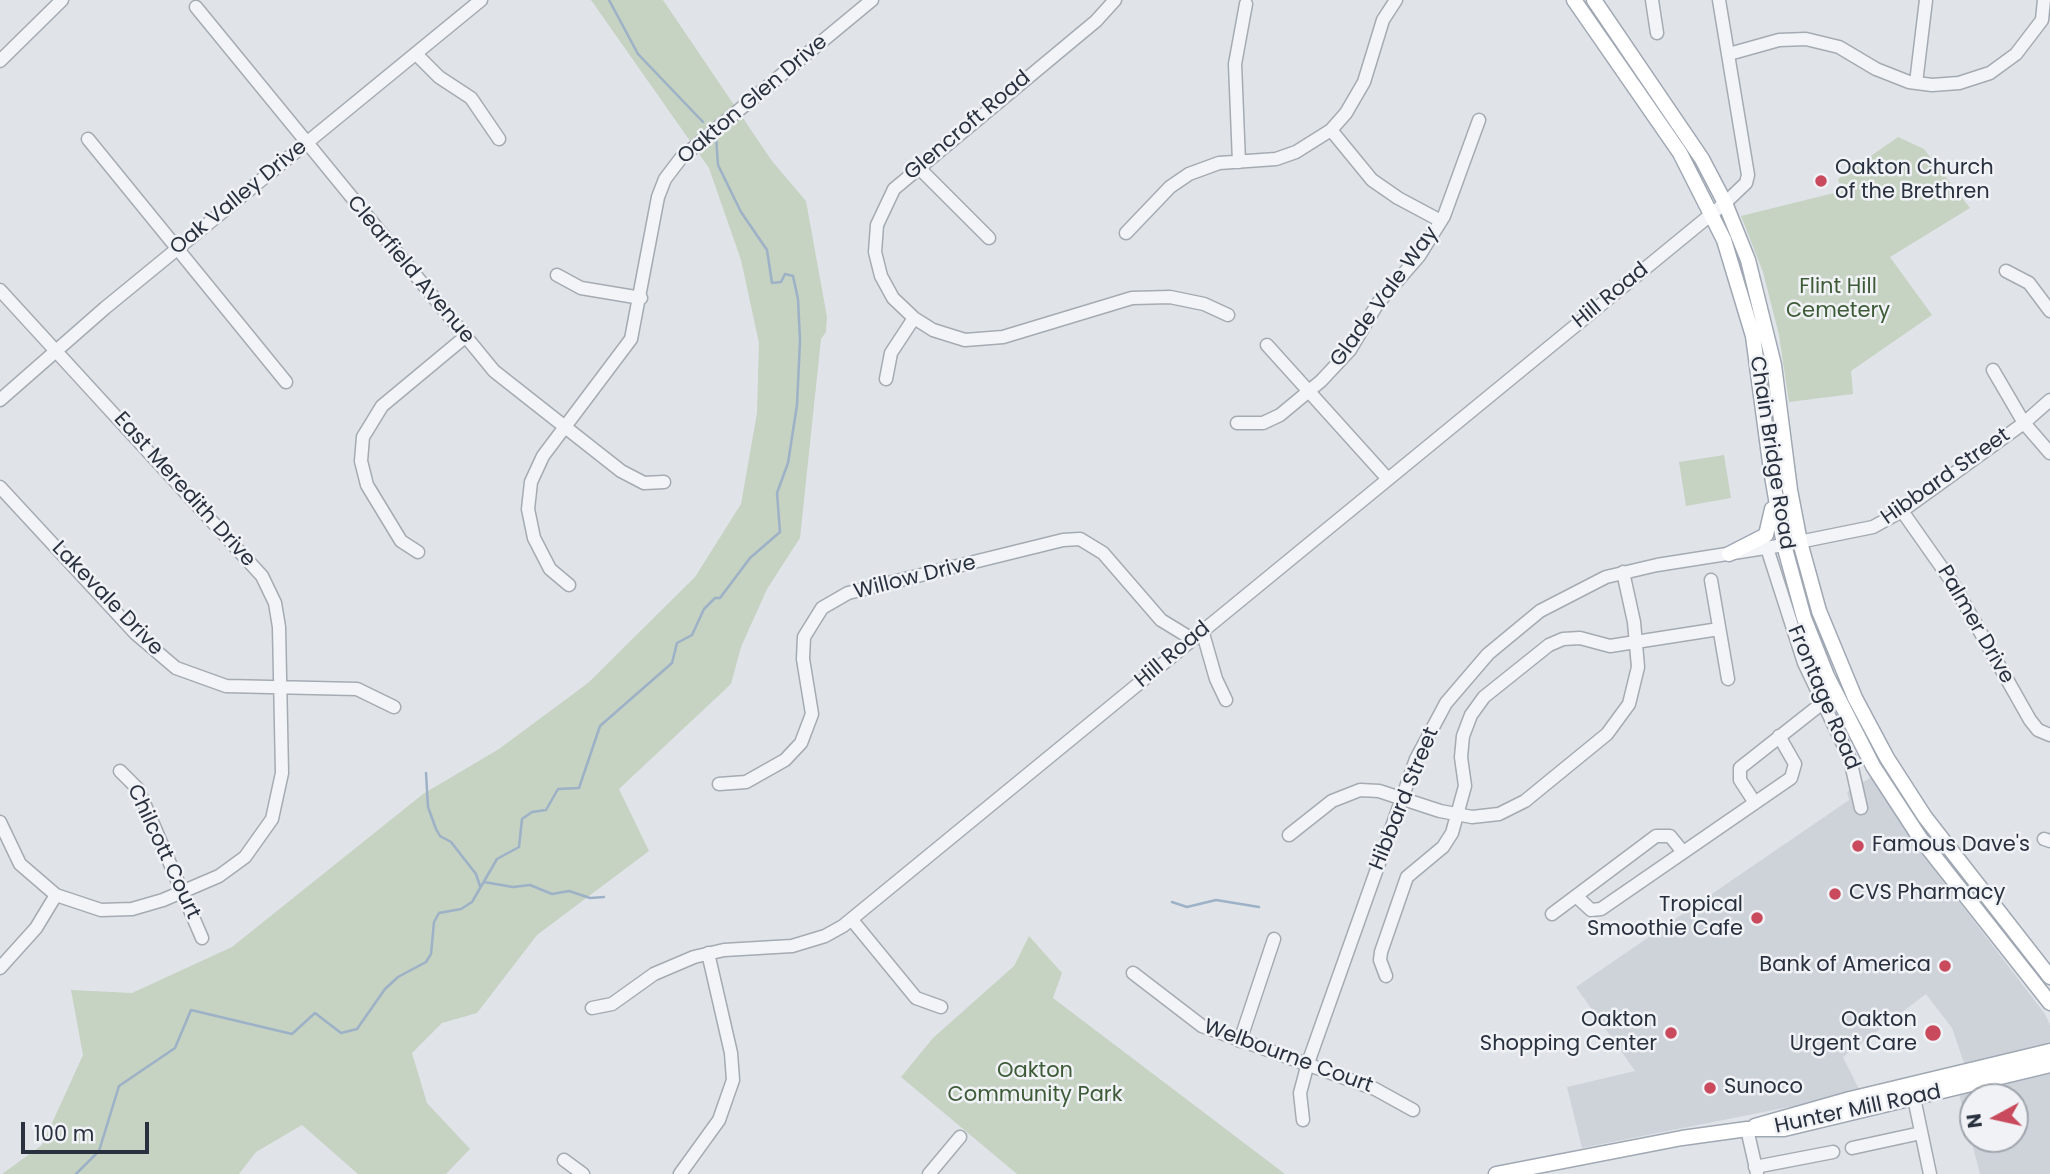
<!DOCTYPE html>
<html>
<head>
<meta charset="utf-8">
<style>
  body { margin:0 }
  #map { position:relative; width:2050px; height:1174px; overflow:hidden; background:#e0e4e9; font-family:Poppins,sans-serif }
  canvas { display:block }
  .north { position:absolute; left:1959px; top:1083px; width:70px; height:70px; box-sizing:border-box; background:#f0f2f6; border:2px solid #a0a5ad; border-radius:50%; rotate:262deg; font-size:19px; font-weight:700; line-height:28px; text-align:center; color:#29313f }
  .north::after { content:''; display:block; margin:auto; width:24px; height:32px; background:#c94a5c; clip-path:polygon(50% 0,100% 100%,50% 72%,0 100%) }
  .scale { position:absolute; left:21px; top:1122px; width:128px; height:32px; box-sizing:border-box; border:4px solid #29313f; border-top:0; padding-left:9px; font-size:21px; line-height:24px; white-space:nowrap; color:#29313f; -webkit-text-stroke:5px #f0f2f6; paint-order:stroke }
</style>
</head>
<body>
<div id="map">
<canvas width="2050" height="1174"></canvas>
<div class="north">N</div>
<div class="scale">100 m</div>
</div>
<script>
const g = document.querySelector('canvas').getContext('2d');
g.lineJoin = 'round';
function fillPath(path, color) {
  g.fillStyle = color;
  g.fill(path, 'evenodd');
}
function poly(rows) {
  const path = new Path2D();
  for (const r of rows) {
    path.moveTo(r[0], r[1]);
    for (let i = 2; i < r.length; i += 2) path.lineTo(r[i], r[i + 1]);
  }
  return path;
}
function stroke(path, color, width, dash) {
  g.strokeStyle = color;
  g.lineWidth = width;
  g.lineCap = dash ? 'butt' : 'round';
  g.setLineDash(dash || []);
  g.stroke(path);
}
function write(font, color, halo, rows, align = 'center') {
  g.font = font + ' Poppins,sans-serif';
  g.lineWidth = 5;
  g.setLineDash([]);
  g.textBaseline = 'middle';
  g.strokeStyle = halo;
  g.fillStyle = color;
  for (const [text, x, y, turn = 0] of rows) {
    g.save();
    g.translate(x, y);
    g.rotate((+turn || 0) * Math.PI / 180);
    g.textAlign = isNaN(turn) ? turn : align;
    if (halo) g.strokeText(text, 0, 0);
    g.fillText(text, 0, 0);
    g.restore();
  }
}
fillPath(poly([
  [1873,776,1931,865,2045,1014,2050,1025,2050,1174,1980,1174,1959,1094,2028,1078,2021,1051,1965,1066,1952,1028,1926,994,1843,1057,1860,1091,1812,1106,1789,1107,1582,1148,1567,1087,1635,1071,1576,987,1849,800,1847,792],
  [1973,1097,2015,1097,2015,1139,1973,1139]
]), '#ced3da');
fillPath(poly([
  [591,0,663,0,772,161,806,201,827,317,826,332,821,339,800,538,767,589,741,647,731,684,619,789,649,851,537,935,477,1013,442,1023,412,1053,427,1103,470,1149,446,1174,358,1174,302,1125,256,1152,239,1174,2,1174,42,1145,83,1055,71,990,132,993,232,947,423,794,499,749,588,683,695,577,741,504,757,413,759,343,741,260,709,168],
  [1898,137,1924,149,1970,208,1890,257,1932,315,1851,371,1853,394,1789,402,1779,335,1763,272,1741,216,1842,191,1838,179],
  [1724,455,1731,498,1686,506,1679,462],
  [1029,936,1062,973,1053,998,1285,1174,1017,1174,901,1077,933,1038,1014,966]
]), '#c6d2c2');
stroke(poly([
  [609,0,638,54,703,122],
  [426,773,428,807,436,829,440,836,451,842,476,874,480,886],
  [484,882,513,887,530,885,552,894,569,891,590,898,604,897],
  [1172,902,1187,907,1216,900,1259,907],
  [76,1174,99,1151,119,1086,175,1048,191,1010,292,1034,315,1013,341,1033,357,1029,385,989,398,977,426,962,431,954,434,922,439,913,461,909,472,902,497,859,519,847,522,819,532,812,546,810,558,789,579,788,600,726,672,663,677,643,692,635,704,609,715,598,720,598,750,558,780,532,777,493,788,463,797,405,800,341,798,299,793,276,785,274,781,282,772,283,767,250,741,212,718,165,716,137]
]), '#9db1c7', 2.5);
const minor = poly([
  [1115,0,1096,21,894,189,877,225,875,252,881,276,893,298,914,318,933,330,965,340,1003,337,1132,298,1170,297,1204,304,1228,315],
  [1652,0,1657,33],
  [196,7,494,371,621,471,644,483,664,482],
  [416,54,439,77,471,98,499,139],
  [1729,54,1779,40,1806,39,1839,47,1876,69,1909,82,1932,85,1959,83,1990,73,2016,54,2042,20,2044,0],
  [0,61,62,0],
  [1916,83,1926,0],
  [1331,130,1372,180,1398,198,1441,221],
  [88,139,286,382],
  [1239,162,1235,64,1246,4],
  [918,167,989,238],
  [1126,233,1170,187,1189,174,1219,163,1276,159,1296,152,1331,130,1346,113,1364,82,1383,20,1396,0],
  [2006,271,2029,283,2050,311],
  [557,275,581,288,641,298],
  [0,290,262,576,275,603,279,627,282,773,272,819,245,857,219,876,163,900,132,909,101,910,56,895,20,864,0,822],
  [1267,345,1387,478],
  [1993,370,2024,423,2050,453],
  [886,379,891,353,914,318],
  [0,400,105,308,481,0],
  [1237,423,1263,423,1280,415,1321,381,1350,350,1378,303,1419,256,1444,216,1479,120],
  [0,487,135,633,176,668,226,686,357,689,394,707],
  [1902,511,1952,582,2030,720,2038,730,2050,735],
  [1767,548,1804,663,1850,759,1861,808],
  [418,552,401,541,367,485,361,461,363,437,382,406,465,337],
  [1711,580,1728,679],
  [569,585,550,569,534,538,528,509,531,482,543,456,631,339,658,197,665,179,681,158,872,0],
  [1202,630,1216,679,1226,700],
  [120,771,138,789,202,938],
  [719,784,746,782,785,760,801,743,812,714,803,659,804,637,822,608,848,593,1063,540,1080,539,1103,553,1161,620,1192,639],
  [1755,803,1740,780,1740,768,1835,693],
  [1289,835,1332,801,1360,790,1379,791,1440,811,1472,817,1499,814,1525,801,1607,734,1629,704,1638,667,1634,622,1623,572],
  [2044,839,2050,841],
  [1577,897,1591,910,1601,909,1791,778,1795,764,1779,736],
  [1552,914,1656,836,1670,836,1683,852],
  [852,920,916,998,941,1007],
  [0,968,36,928,56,895],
  [1133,973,1202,1026,1375,1089,1413,1110],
  [1386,976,1380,960,1381,952,1407,877,1443,847,1452,833,1465,786,1461,757,1463,736,1471,715,1484,697,1549,645,1563,639,1580,638,1610,646,1719,629],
  [592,1008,612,1004,654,974,694,957,724,950,792,946,825,936,843,926,1725,203,1746,183,1748,175,1719,0],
  [1240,1041,1274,939],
  [1914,1098,1930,1174],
  [1303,1120,1300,1093,1308,1063,1416,759,1446,703,1488,654,1540,611,1606,577,1657,565,1784,545,1873,527,1902,511,2024,423,2050,400],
  [1747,1129,1757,1173],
  [1852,1148,1921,1133],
  [564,1160,583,1174],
  [1755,1167,1833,1152],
  [680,1174,719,1120,733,1080,731,1053,708,953],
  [929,1174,960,1137]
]);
const major = poly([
  [1574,0,1680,153,1724,240,1753,336,1771,470,1784,545,1804,618,1827,676,1873,766,1920,838,2050,1003],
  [1594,0,1702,159,1725,203,1748,260,1774,365,1790,490,1800,542,1819,611,1855,698,1887,758,1925,817,2050,977],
  [1729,554,1766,535,1772,509],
  [1755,1126,1850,1099,2050,1051],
  [1496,1174,1682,1138,1747,1129,1784,1129,2050,1065]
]);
stroke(minor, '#a5abb3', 15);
stroke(major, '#a0a8b4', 17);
stroke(minor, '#f3f4f7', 12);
stroke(major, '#fff', 14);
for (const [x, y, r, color] of [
  [1821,181,7,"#c94a5c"],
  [1858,846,7,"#c94a5c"],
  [1835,894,7,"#c94a5c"],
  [1757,918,7,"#c94a5c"],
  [1945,966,7,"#c94a5c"],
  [1671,1033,7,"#c94a5c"],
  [1933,1033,9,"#c94a5c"],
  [1710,1088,7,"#c94a5c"]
]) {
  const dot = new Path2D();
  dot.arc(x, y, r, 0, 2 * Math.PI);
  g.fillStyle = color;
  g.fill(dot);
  stroke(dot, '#f0f2f6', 2.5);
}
write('21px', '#29313f', '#f0f2f6', [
  ["Oakton Glen Drive",753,100,-40],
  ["Glencroft Road",968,126,-40],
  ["Oak Valley Drive",239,198,-39],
  ["Clearfield Avenue",410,270,50],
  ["Hill Road",1611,296,-39],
  ["Glade Vale Way",1385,297,-54],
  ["Chain Bridge Road",1771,453,81],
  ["Hibbard Street",1946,477,-35],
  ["East Meredith Drive",184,490,48],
  ["Willow Drive",915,578,-14],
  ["Lakevale Drive",107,599,46],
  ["Palmer Drive",1975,625,60],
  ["Hill Road",1173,655,-40],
  ["Frontage Road",1823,698,67],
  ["Hibbard Street",1405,799,-68],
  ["Chilcott Court",163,852,65],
  ["Welbourne Court",1288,1057,20],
  ["Hunter Mill Road",1858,1110,-12]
]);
write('21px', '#29313f', '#f0f2f6', [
  ["Oakton Church",1835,169],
  ["of the Brethren",1835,193],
  ["Famous Dave's",1872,846],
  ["CVS Pharmacy",1849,894],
  ["Tropical",1743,906,"right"],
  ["Smoothie Cafe",1743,930,"right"],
  ["Bank of America",1931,966,"right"],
  ["Oakton",1657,1021,"right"],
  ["Shopping Center",1657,1045,"right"],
  ["Oakton",1917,1021,"right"],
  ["Urgent Care",1917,1045,"right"],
  ["Sunoco",1724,1088]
], 'left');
write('21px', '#3e5b37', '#f0f2f6', [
  ["Flint Hill",1838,288],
  ["Cemetery",1838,312],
  ["Oakton",1035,1072],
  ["Community Park",1035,1096]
]);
</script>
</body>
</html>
